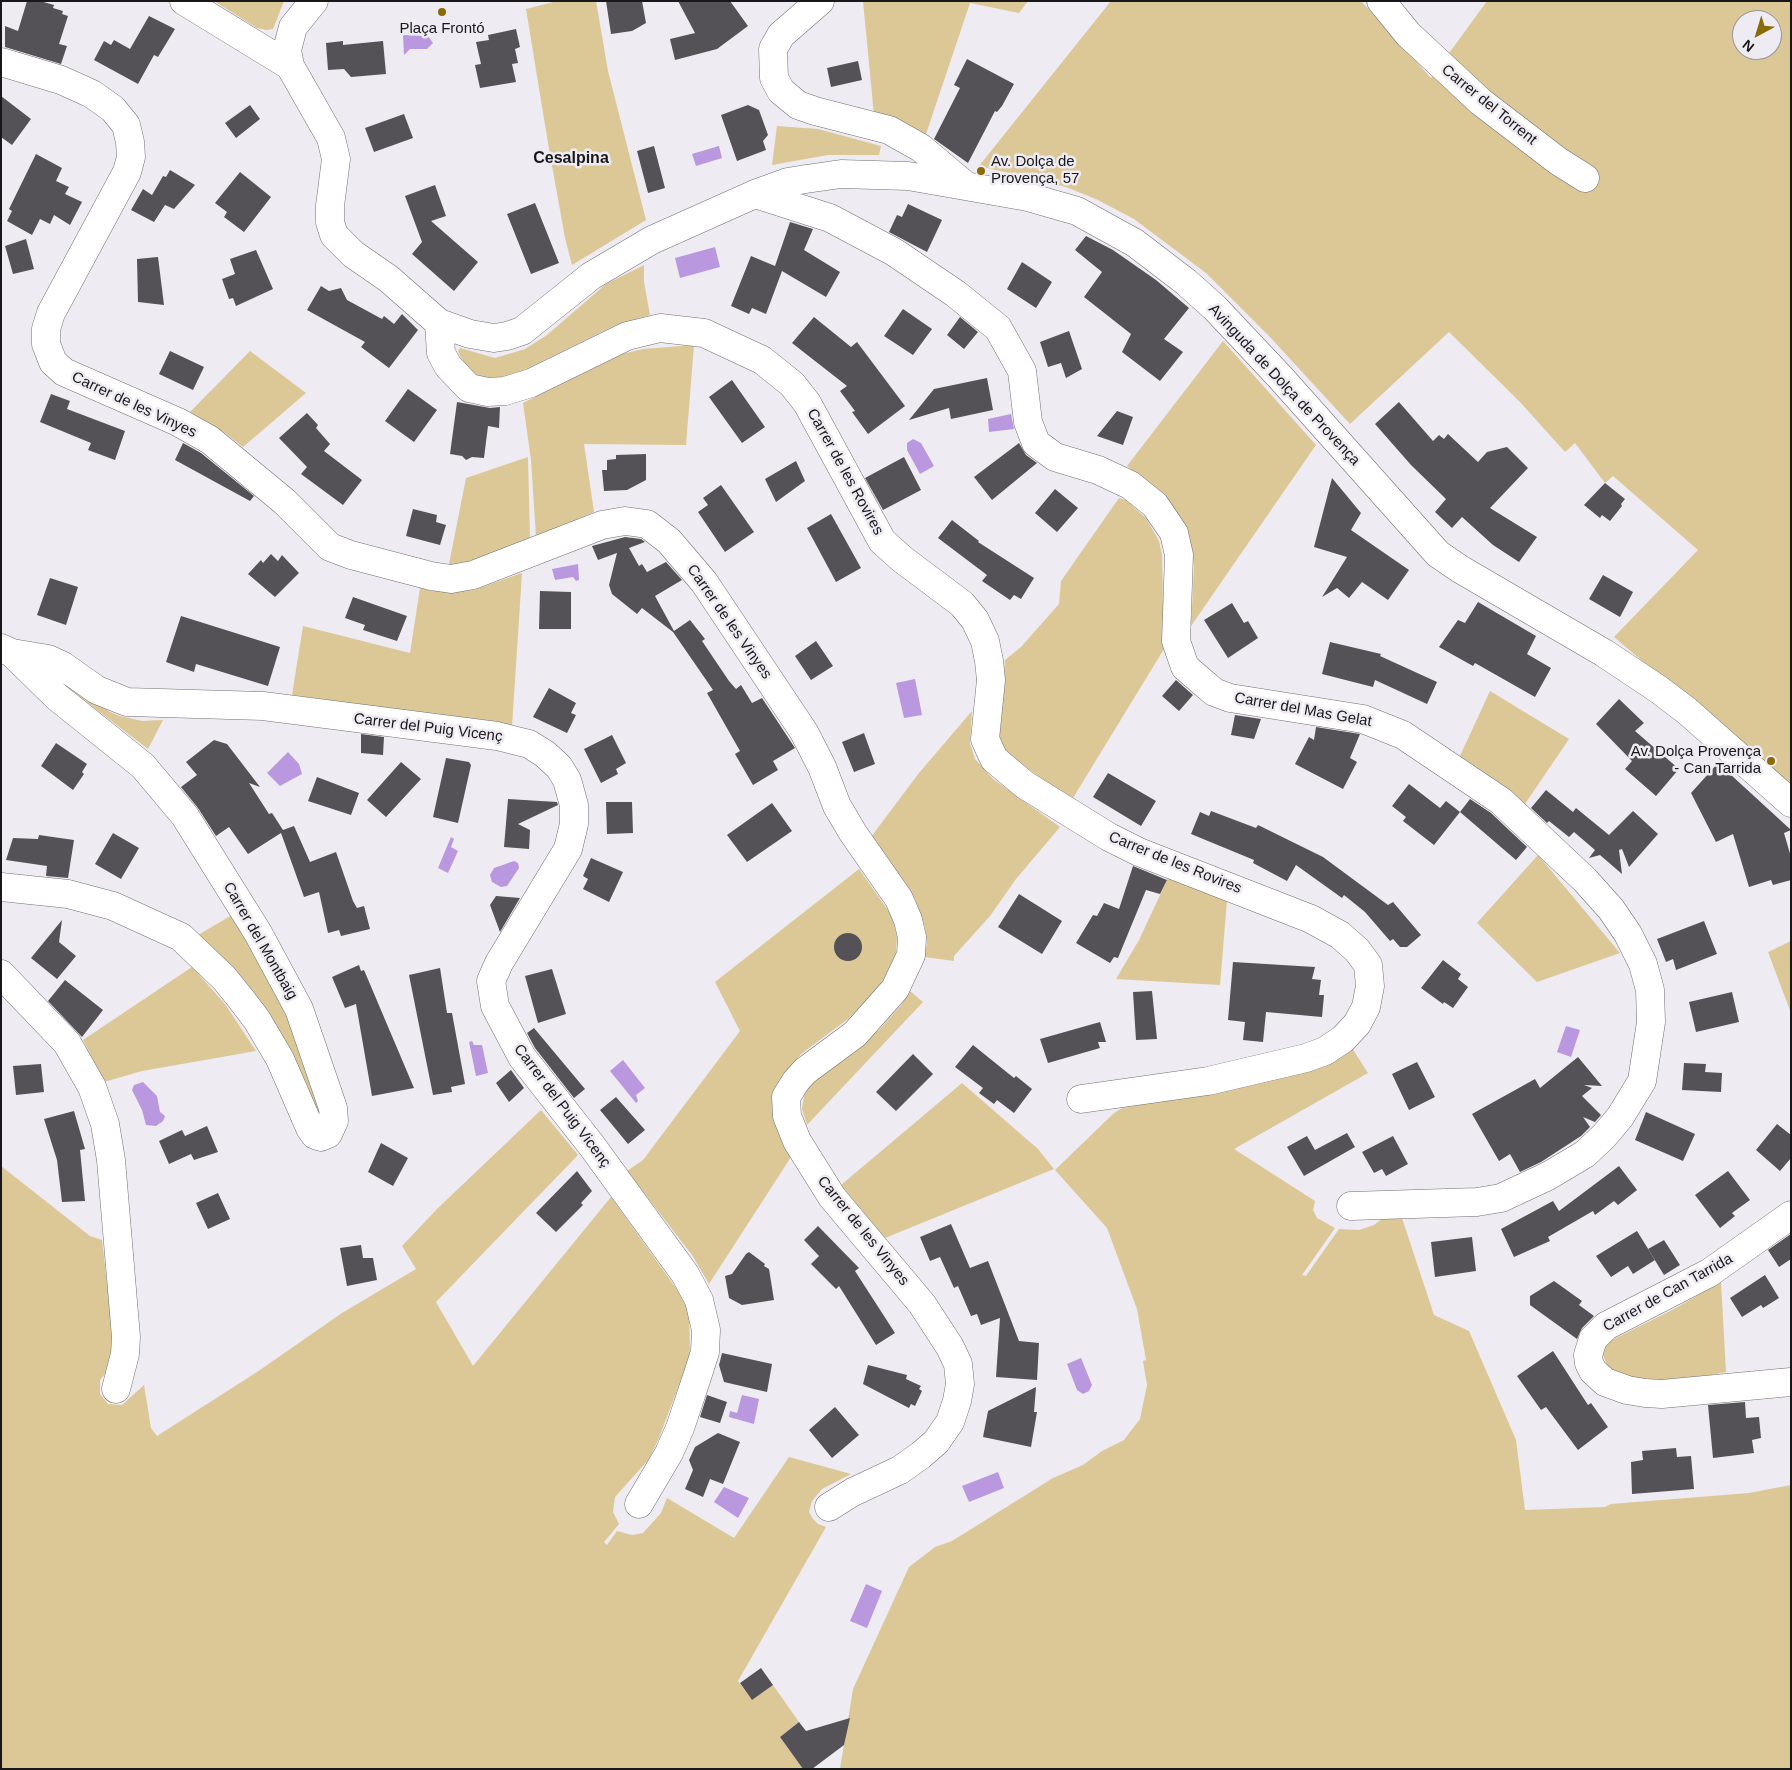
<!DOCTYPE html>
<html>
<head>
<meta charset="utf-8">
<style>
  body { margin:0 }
  #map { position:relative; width:1792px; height:1770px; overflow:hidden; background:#eeecf2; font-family:Arial,sans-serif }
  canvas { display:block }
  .frame { position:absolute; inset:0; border:2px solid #181719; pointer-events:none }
  .north { position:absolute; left:1732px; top:10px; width:50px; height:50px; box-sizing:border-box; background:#eeecf2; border:1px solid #98979b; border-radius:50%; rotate:219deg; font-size:14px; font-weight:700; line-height:20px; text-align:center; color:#181719 }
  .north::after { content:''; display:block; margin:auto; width:18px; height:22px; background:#8a6a09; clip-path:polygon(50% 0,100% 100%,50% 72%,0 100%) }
</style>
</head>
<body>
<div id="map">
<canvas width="1792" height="1770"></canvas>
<div class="frame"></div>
<div class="north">N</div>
</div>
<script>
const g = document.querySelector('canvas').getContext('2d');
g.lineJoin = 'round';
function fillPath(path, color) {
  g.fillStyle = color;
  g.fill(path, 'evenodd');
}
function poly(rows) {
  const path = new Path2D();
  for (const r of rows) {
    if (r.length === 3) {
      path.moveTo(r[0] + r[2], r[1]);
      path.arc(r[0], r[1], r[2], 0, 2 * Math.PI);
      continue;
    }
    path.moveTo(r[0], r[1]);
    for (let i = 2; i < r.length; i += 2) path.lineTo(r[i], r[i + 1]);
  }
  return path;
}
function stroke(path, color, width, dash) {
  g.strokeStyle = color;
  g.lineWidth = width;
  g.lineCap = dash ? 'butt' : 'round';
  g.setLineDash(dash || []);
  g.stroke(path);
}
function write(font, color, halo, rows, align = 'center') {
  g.font = font + ' Arial,sans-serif';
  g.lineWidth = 5;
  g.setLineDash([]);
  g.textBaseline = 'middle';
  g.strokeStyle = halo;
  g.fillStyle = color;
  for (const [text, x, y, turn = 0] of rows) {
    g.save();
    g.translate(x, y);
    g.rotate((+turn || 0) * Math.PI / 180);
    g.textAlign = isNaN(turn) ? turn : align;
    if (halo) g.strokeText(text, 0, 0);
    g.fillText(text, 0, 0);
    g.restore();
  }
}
fillPath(poly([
  [214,1,284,1,273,29,266,30,257,28],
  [557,1,596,1,608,71,646,220,572,265,565,238,549,149,526,9],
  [863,1,1028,1,1019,13,970,3,925,137,874,115],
  [1111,1,1361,1,1431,78,1487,1,1791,1,1791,788,1614,637,1698,550,1613,476,1605,483,1575,443,1565,452,1520,402,1449,332,1350,424,1269,336,1206,273,1134,219,1098,200,1066,187,979,166],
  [1742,20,1772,20,1772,50,1742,50],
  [777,126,818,129,881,146,879,155,828,155,772,165],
  [644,265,644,282,650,315,614,326,516,374,497,379,475,375,470,371,460,356,458,351,460,348,495,358,525,349,547,335,606,284],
  [1223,341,1316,445,1191,626,1194,567,1192,552,1180,518,1164,495,1127,466],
  [694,345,686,445,584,444,594,512,536,537,531,460,523,403,622,354,643,349],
  [250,351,306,393,243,447,225,433,190,412],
  [528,457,530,541,448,569,466,478],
  [1119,498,1126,500,1146,518,1159,541,1162,555,1164,649,1073,798,1046,782,1010,755,999,744,1005,660,1021,647,1059,604,1061,581],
  [522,573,512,726,292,695,303,626,410,653,420,588,432,591,474,590],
  [66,681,110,712,120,716,142,721,163,720,148,749,63,684],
  [1490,691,1569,739,1525,804,1507,788,1460,756],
  [972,711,970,743,975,759,993,779,1060,827,1016,879,990,916,954,956,954,961,924,957,927,943,925,927,915,899,871,837,919,773],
  [1538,855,1620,953,1537,982,1477,923],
  [859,869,892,916,897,936,896,954,884,979,871,996,848,1019,801,1054,784,1074,780,1081,784,1143,791,1157,709,1284,692,1255,627,1171,643,1160,740,1031,715,982],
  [1168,878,1227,900,1220,985,1116,979,1139,940],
  [232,915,283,1004,320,1110,315,1107,251,994,220,955,198,935],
  [1791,941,1791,1013,1768,952],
  [192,967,225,1004,256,1051,142,1071,104,1082,83,1040],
  [910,991,923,1002,807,1125,802,1109,805,1089,879,1030,901,1005],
  [1352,1048,1368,1073,1234,1149,1315,1201,1313,1210,1317,1218,1335,1228,1302,1275,1306,1276,1339,1229,1359,1230,1374,1225,1382,1219,1402,1218,1434,1315,1469,1331,1516,1440,1525,1510,1605,1507,1611,1504,1749,1493,1791,1485,1791,1769,840,1769,853,1689,909,1567,935,1547,952,1541,1053,1478,1083,1465,1102,1451,1124,1440,1140,1419,1147,1385,1143,1361,1146,1360,1137,1309,1107,1228,1055,1170,1113,1114,1122,1108,1205,1092],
  [962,1083,1038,1149,1054,1169,885,1238,841,1185],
  [541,1110,578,1155,436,1302,473,1366,611,1197,683,1298,689,1315,690,1348,689,1358,659,1438,649,1459,615,1497,613,1512,619,1524,604,1542,607,1545,617,1531,632,1535,643,1533,661,1513,667,1498,734,1538,789,1457,851,1474,822,1489,812,1501,809,1512,813,1519,818,1524,826,1527,738,1681,752,1700,773,1685,799,1722,780,1737,803,1769,1,1769,1,1166,90,1236,102,1240,115,1351,109,1369,100,1380,100,1394,108,1404,122,1405,144,1385,151,1428,157,1436,257,1372,342,1313,416,1269,402,1246,438,1208],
  [1721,1282,1726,1372,1691,1379,1635,1381,1609,1370,1603,1355,1603,1350,1610,1341,1674,1309]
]), '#dcc796');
fillPath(poly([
  [403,35,428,36,433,43,427,49,410,49,404,55],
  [719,146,722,158,696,166,692,154],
  [715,247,720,267,680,278,675,258],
  [1011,414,1014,429,989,432,988,419],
  [913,439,921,443,934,466,920,474,907,450,907,443],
  [578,564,579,580,576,581,573,577,555,580,552,569],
  [915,679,922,715,904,718,896,683],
  [288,752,299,764,302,774,280,786,267,773],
  [451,837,454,839,451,847,458,851,448,873,438,868],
  [514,861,518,863,519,868,507,886,501,887,492,882,490,875,494,868],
  [1566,1026,1580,1030,1571,1057,1557,1052],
  [472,1041,474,1045,482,1045,488,1073,476,1076,469,1042],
  [623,1060,645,1088,636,1095,638,1101,636,1103,610,1071],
  [143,1082,157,1096,160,1112,165,1116,163,1121,156,1126,146,1125,142,1110,132,1090,134,1085],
  [1081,1358,1092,1385,1089,1391,1083,1394,1077,1390,1067,1364],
  [742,1395,759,1399,754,1424,729,1417,730,1411,737,1413],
  [998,1472,1004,1488,969,1502,962,1486],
  [724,1487,749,1498,738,1518,714,1502],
  [866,1584,882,1591,867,1628,850,1621]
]), '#b998df');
fillPath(poly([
  [27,1,40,1,54,5,53,8,63,11,62,14,68,16,59,44,67,46,61,64,5,47,5,26,18,31],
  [606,1,642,1,646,23,632,31,611,34],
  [678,1,730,1,748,26,717,49,675,60,670,39,695,33],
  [149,16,175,29,158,57,154,55,138,84,94,60,104,41,111,45,114,40,130,49],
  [516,29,520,47,515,49,518,63,512,64,516,82,480,88,475,65,481,64,476,42,489,40,488,35],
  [343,41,343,45,383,41,386,74,351,77,344,69,328,70,326,43],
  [967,59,1014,84,1002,106,997,112,995,111,968,163,934,139,960,88,954,85],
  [858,61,862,80,831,87,827,68],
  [1,96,31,119,12,145,1,137],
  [250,105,260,119,236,138,225,123],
  [748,105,759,110,768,135,763,141,766,150,737,161,721,115],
  [404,114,413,138,374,152,365,128],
  [654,146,665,188,648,193,637,151],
  [36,154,62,168,56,181,69,187,65,194,82,202,70,225,54,215,50,224,40,219,32,235,7,221,12,211,9,209],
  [170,170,195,185,174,209,165,205,154,222,131,210,143,189,152,195,163,176,166,177],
  [240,172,271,197,244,232,224,217,227,212,215,203],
  [435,185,446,216,431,221,478,262,454,291,412,254,422,242,405,196],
  [535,203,559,263,531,274,507,214],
  [908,204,942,220,927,252,889,232,897,215,902,217],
  [790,222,813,229,804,250,840,272,826,297,782,271,766,314,752,308,749,314,731,306,751,256,775,266],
  [1086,236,1113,250,1156,280,1189,308,1164,339,1183,352,1160,381,1122,352,1131,334,1084,297,1102,272,1075,250],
  [26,239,34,269,13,274,5,246],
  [256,250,273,289,236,306,233,298,229,299,222,279,235,274,230,259],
  [158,257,164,305,138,302,137,259],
  [1022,262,1052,282,1036,308,1007,289],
  [321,286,329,291,341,288,347,300,382,319,384,316,394,324,402,314,418,330,389,368,361,347,365,342,307,310],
  [903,309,932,329,913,355,884,336],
  [814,317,851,347,857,342,905,406,868,434,852,412,855,411,840,391,847,386,792,343],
  [960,317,978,332,964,349,947,335],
  [1069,331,1082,369,1066,378,1061,363,1048,367,1040,342],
  [170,351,204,367,193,390,159,374],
  [987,378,993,410,951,419,949,408,909,420,934,389],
  [732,380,765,427,742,443,709,397],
  [408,389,437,410,414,442,385,421],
  [51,394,70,401,67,409,125,431,115,460,88,450,91,443,40,422],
  [457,402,490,408,500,407,499,428,488,426,484,458,472,457,466,460,462,456,450,454],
  [1399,402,1433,441,1439,435,1444,439,1448,434,1478,462,1487,452,1507,447,1528,468,1490,508,1537,537,1519,562,1493,545,1462,517,1452,528,1435,512,1446,499,1411,465,1375,424],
  [1117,411,1133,417,1123,445,1097,436],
  [307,413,318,425,316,428,330,444,324,451,362,480,343,505,301,474,307,467,279,438],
  [183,443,201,453,254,496,250,501,175,460],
  [1019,443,1026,455,1037,463,992,500,974,477],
  [646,454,646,480,627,490,604,491,602,470,607,470,607,460,616,459,616,455],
  [904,457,921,490,883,510,865,478],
  [796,461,805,481,776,502,765,479],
  [1332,478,1361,513,1351,530,1409,570,1388,600,1362,582,1349,598,1337,588,1322,597,1347,557,1314,547],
  [1605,483,1625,499,1621,504,1622,506,1610,521,1602,515,1600,518,1584,505],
  [721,485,754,532,725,552,698,512,708,505,703,498],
  [1055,489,1078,508,1057,532,1035,513],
  [413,509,437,515,436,522,446,525,440,545,406,536],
  [831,514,861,568,836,582,807,528],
  [952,520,979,541,978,542,1034,578,1021,599,1014,595,1010,600,982,581,987,575,938,538],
  [625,537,641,539,645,542,629,548,639,566,642,564,647,572,666,562,682,580,655,596,674,631,690,620,705,639,702,641,729,681,736,689,741,685,752,703,762,698,795,748,773,761,778,770,753,785,735,754,740,751,707,693,713,690,673,632,642,608,637,614,612,594,609,585,617,553,598,560,592,546],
  [271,554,278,561,282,555,299,573,275,597,248,574,261,560,263,563],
  [1603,575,1633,592,1620,617,1589,599],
  [50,578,78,587,66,625,37,615],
  [540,591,571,592,571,629,539,629],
  [353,597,407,616,397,641,363,630,365,625,345,618],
  [1478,602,1536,636,1527,654,1551,668,1535,697,1475,663,1473,666,1439,647,1458,620,1465,623],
  [1232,603,1244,623,1248,621,1258,638,1228,658,1204,620],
  [181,616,280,647,268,686,196,664,194,672,166,662],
  [816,641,833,666,811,680,795,656],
  [1330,642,1381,654,1380,656,1437,682,1427,704,1375,680,1373,687,1322,674],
  [1176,680,1193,695,1179,711,1162,696],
  [549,688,576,703,571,713,576,715,567,733,533,717],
  [1619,699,1644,723,1635,731,1679,769,1656,796,1625,769,1632,761,1596,724],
  [1235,715,1261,719,1254,739,1231,735],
  [1316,727,1360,734,1350,758,1357,762,1343,789,1295,764,1309,737,1314,740],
  [864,733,875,764,854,772,842,742],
  [361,734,384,737,383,755,361,753],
  [612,735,626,763,616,769,618,774,601,783,584,749],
  [214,740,227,744,260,787,249,783,269,814,272,813,283,830,294,826,310,862,336,852,353,901,357,908,364,906,370,929,341,936,339,930,328,933,319,892,304,897,281,833,248,854,229,827,216,836,198,808,181,787,197,775,186,762],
  [56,743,87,764,82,772,84,774,73,790,41,766],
  [446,758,469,762,471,765,458,823,433,817],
  [401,762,421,779,386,817,367,800],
  [1718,763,1791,830,1784,833,1791,857,1791,880,1773,885,1771,880,1749,887,1733,834,1716,842,1691,793],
  [1108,773,1156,801,1141,826,1093,797],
  [317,777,359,793,351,815,308,801],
  [1409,784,1440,808,1446,801,1460,812,1434,845,1403,821,1406,817,1392,806],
  [1546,790,1573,812,1576,808,1609,835,1633,811,1658,834,1629,867,1622,849,1619,850,1622,874,1600,855,1589,858,1595,850,1574,832,1569,837,1549,821,1547,823,1531,808],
  [508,799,557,802,558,805,518,824,530,830,529,849,504,847],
  [1470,799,1491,813,1527,847,1516,860,1460,812],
  [606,802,632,802,633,833,607,834],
  [772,803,792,831,747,862,727,835],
  [1211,811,1256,828,1258,825,1323,857,1388,905,1393,902,1421,935,1407,947,1400,947,1393,939,1390,941,1365,912,1344,895,1342,898,1296,865,1287,881,1253,863,1254,860,1191,834,1200,812,1209,816],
  [113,833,139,848,121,879,95,864],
  [39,835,74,840,68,878,46,876,47,866,6,860,13,838,38,839],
  [591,858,623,872,609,902,583,889,588,879,583,876],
  [1133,866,1167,880,1160,894,1146,890,1118,958,1114,957,1110,963,1076,943,1093,915,1097,916,1104,903,1119,909],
  [1019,894,1062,921,1042,954,998,927],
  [496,896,520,898,500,932,490,905],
  [62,920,59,942,76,956,57,979,31,958],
  [1704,921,1717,954,1676,970,1673,959,1666,962,1657,939],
  [848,947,14],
  [1443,960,1461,974,1458,979,1468,987,1453,1008,1444,1002,1443,1004,1421,988],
  [1233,962,1315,967,1312,979,1321,980,1319,995,1324,995,1322,1017,1266,1012,1263,1042,1243,1040,1245,1022,1228,1020],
  [359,965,361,971,364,970,414,1088,372,1096,356,1004,345,1008,332,977],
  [440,968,447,1013,452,1013,465,1084,451,1087,452,1092,433,1095,409,975],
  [552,969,566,1014,538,1023,525,976],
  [65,980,103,1010,82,1037,48,1001],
  [1152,991,1157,1039,1136,1040,1133,992],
  [1732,992,1739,1022,1696,1032,1689,1002],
  [1100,1022,1106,1042,1098,1042,1100,1048,1048,1063,1040,1039],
  [534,1028,585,1089,574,1098,535,1048,527,1033],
  [973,1045,1014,1078,1016,1076,1032,1089,1014,1113,997,1100,994,1104,979,1093,983,1088,955,1067],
  [913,1054,933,1074,896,1111,876,1092],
  [1578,1057,1602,1086,1584,1085,1592,1088,1582,1096,1601,1115,1595,1122,1583,1117,1590,1127,1581,1136,1541,1162,1520,1172,1510,1154,1499,1161,1472,1114,1535,1079,1540,1088],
  [1417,1062,1435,1097,1409,1110,1392,1074],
  [1684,1063,1706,1064,1705,1072,1722,1073,1721,1092,1682,1090],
  [41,1064,44,1092,16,1095,13,1066],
  [511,1070,524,1088,509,1102,496,1083],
  [616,1097,645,1130,628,1144,600,1110],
  [74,1111,85,1149,80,1150,85,1201,62,1202,57,1160,44,1119],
  [1646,1112,1695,1134,1683,1161,1635,1140],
  [1777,1124,1791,1135,1791,1158,1780,1171,1756,1150],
  [207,1126,218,1152,194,1160,191,1154,169,1164,159,1141,182,1130,185,1136],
  [1347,1133,1355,1147,1304,1176,1287,1147,1307,1136,1315,1150],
  [1393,1136,1408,1164,1386,1176,1382,1169,1374,1173,1362,1152],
  [381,1143,408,1158,393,1186,368,1172],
  [1619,1166,1637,1190,1618,1205,1614,1201,1595,1215,1593,1211,1548,1237,1550,1241,1514,1257,1501,1229,1553,1201,1559,1211],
  [577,1171,592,1191,581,1203,583,1205,556,1232,536,1213],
  [1728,1171,1750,1200,1732,1213,1735,1216,1720,1228,1695,1195],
  [218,1193,230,1219,208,1229,196,1203],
  [951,1224,970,1268,988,1261,1019,1341,1039,1343,1037,1380,996,1377,1000,1318,981,1325,977,1314,971,1316,958,1286,954,1288,940,1257,930,1261,920,1237],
  [818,1226,859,1268,855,1271,895,1333,876,1345,839,1286,836,1289,811,1264,819,1256,804,1240],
  [1637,1231,1655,1260,1633,1274,1628,1266,1611,1277,1596,1256],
  [1791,1234,1791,1259,1779,1267,1768,1250],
  [1472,1237,1476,1271,1435,1277,1431,1242],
  [1664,1240,1680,1265,1664,1275,1648,1249],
  [361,1245,363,1258,373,1258,377,1280,347,1286,340,1248],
  [749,1252,765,1264,764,1266,769,1269,774,1300,742,1305,729,1298,725,1276,732,1274,746,1254],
  [1765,1275,1779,1298,1763,1308,1761,1305,1742,1317,1730,1298],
  [1554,1281,1582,1301,1579,1305,1594,1316,1582,1328,1577,1339,1530,1305,1530,1296],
  [1553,1351,1588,1405,1591,1403,1608,1427,1578,1450,1546,1407,1541,1410,1517,1376],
  [722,1353,772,1364,767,1392,724,1382,719,1365],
  [868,1365,907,1375,906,1379,921,1386,919,1389,922,1391,915,1406,911,1404,909,1408,863,1384],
  [1036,1387,1034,1412,1037,1412,1031,1447,983,1437,988,1411],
  [707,1395,727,1402,720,1423,700,1417],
  [1745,1402,1746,1418,1759,1417,1761,1438,1752,1440,1754,1453,1713,1458,1708,1405],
  [835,1407,859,1435,832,1458,809,1430],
  [718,1433,740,1442,723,1484,710,1479,703,1497,685,1489,693,1470,689,1460,695,1447],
  [1676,1448,1677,1457,1691,1456,1694,1489,1632,1494,1631,1462,1643,1460,1642,1451],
  [761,1668,773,1685,752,1700,740,1683],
  [850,1718,844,1745,812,1769,803,1769,780,1737,799,1722,806,1731]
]), '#545256');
const minor = poly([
  [184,1,290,66],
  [314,1,293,27,287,50,290,66,331,138,336,159,330,206,330,222,334,235,353,254,389,279,439,323,470,334,494,338,507,336,522,331,591,276,652,240,755,194,788,182,806,179,841,174,908,176,1028,197,1077,211,1135,243,1186,282,1215,308,1280,377,1438,554,1460,569,1604,653,1658,689,1687,711,1791,803],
  [820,1,781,35,773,49,774,78,781,91,798,105,815,111,889,130,921,148,965,185],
  [1381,1,1408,34,1481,102,1558,161,1585,178],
  [1,62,61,80,92,94,113,109,126,125,130,142,131,157,127,172,51,313,46,329,46,344,53,362,64,372,178,422,210,440,285,502,330,547,351,555,431,576,451,579,473,575,602,525,625,521,647,524,669,541,704,582,804,732,822,767,837,806,853,833,899,899,908,920,912,937,911,955,895,989,855,1034,805,1071,796,1081,786,1097,787,1116,797,1141,832,1197,922,1304,950,1347,958,1364,960,1384,957,1401,950,1422,936,1442,921,1455,900,1470,853,1492,829,1507],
  [755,194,830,218,894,252,956,294,998,328,1022,371,1028,422,1036,443,1055,457,1098,470,1130,485,1155,505,1174,533,1179,555,1176,641,1185,667,1200,680,1214,692,1230,698,1363,719,1403,735,1501,801,1585,880,1611,909,1628,934,1643,964,1650,990,1651,1022,1642,1081,1620,1117,1604,1136,1585,1154,1548,1176,1501,1198,1477,1202,1351,1206],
  [439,323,441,353,448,366,469,388,488,392,505,391,531,383,627,336,660,328,704,333,762,360,792,384,807,403,882,541,902,559,962,604,975,620,985,641,989,661,991,680,985,739,994,759,1025,785,1109,837,1139,852,1311,919,1340,935,1357,950,1368,965,1370,986,1366,1007,1357,1024,1343,1039,1325,1051,1306,1058,1208,1081,1081,1099],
  [1,648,12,653,48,659,63,666,97,690,127,702,263,706,497,736,529,744,545,754,559,767,567,780,574,805,574,824,568,849,499,963,491,981,495,1006,522,1057,592,1146,685,1274,699,1300,706,1330,705,1352,697,1377,680,1428,669,1453,639,1504],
  [1,887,68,894,113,906,181,937,224,978,241,999,257,1020,280,1059,310,1128,315,1135,321,1137,328,1134,334,1121,333,1108,299,1009,258,933,185,816,143,766,57,697,12,653],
  [1,974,67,1043,92,1087,105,1124,111,1160,126,1337,125,1354,116,1389],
  [1791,1215,1709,1273,1606,1326,1593,1339,1588,1355,1589,1363,1593,1371,1605,1382,1627,1390,1645,1393,1662,1394,1791,1382]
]);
stroke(minor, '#716f74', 29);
stroke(minor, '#fff', 28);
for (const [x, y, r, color] of [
  [442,12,5,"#8a6a09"],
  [981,171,5,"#8a6a09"],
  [1771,761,5,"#8a6a09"]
]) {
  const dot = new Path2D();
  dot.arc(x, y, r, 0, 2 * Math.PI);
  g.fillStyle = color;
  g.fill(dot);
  stroke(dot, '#eeecf2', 2);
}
write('15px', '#181719', '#eeecf2', [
  ["Plaça Frontó",442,29],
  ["Av. Dolça de",991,162,"left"],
  ["Provença, 57",991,179,"left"],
  ["Av. Dolça Provença",1761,752,"right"],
  ["- Can Tarrida",1761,769,"right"]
]);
write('15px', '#181719', '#eeecf2', [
  ["Carrer del Torrent",1489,105,39],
  ["Avinguda de Dolça de Provença",1284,385,47],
  ["Carrer de les Vinyes",134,405,25],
  ["Carrer de les Rovires",845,472,61],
  ["Carrer de les Vinyes",729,622,55],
  ["Carrer del Mas Gelat",1303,710,10],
  ["Carrer del Puig Vicenç",428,728,7],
  ["Carrer de les Rovires",1175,863,22],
  ["Carrer del Montbaig",260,941,60],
  ["Carrer del Puig Vicenç",562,1106,53],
  ["Carrer de les Vinyes",863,1231,51],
  ["Carrer de Can Tarrida",1668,1293,-29]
]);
write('bold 16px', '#181719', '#eeecf2', [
  ["Cesalpina",571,159]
]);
</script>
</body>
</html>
